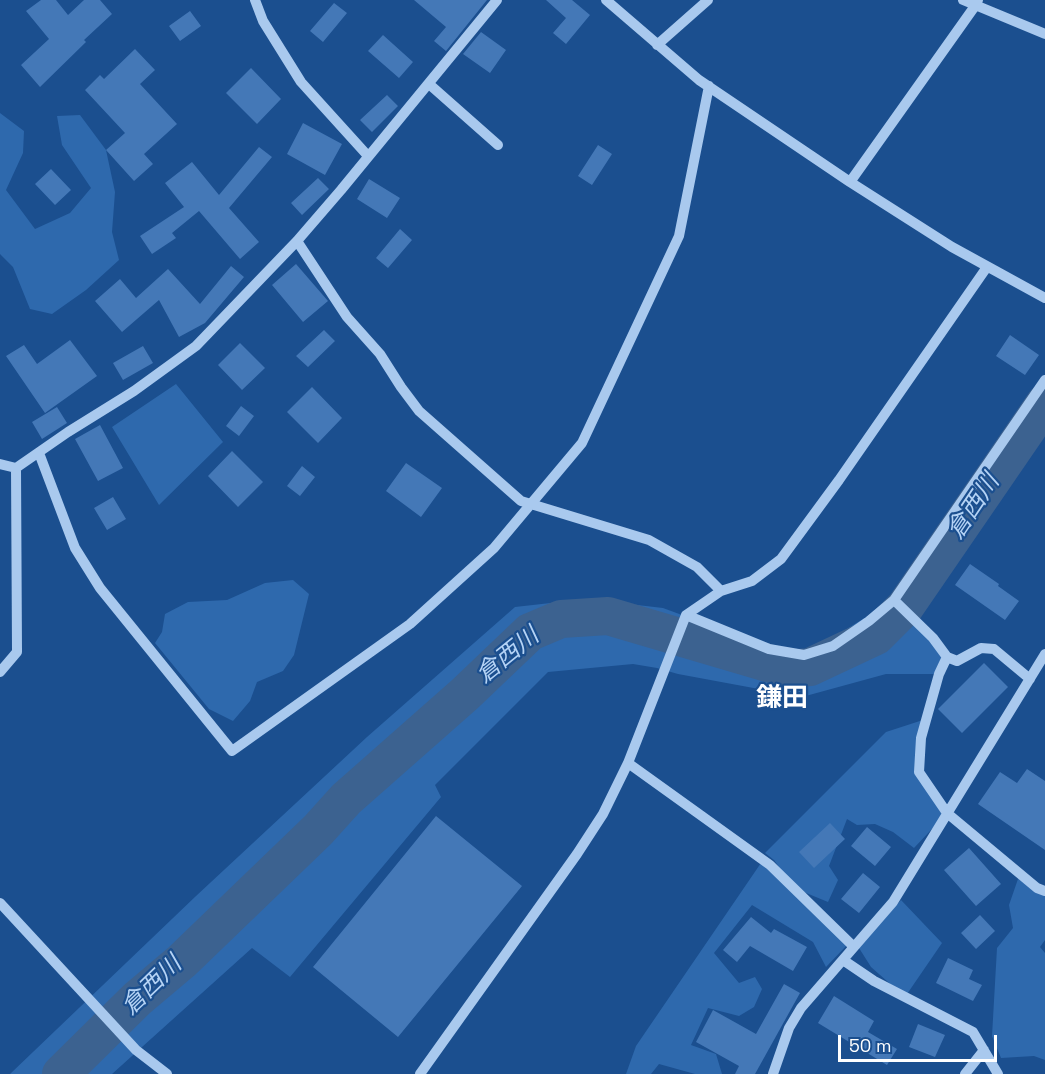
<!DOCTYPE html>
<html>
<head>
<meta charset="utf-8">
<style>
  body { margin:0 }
  #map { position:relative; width:1045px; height:1074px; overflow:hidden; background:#1b4f8f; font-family:"Space Grotesk",sans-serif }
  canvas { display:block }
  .scale { position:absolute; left:838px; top:1035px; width:159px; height:27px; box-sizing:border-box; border:3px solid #fff; border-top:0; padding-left:8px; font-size:18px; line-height:21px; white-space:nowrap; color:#fff; -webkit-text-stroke:4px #1b4f8f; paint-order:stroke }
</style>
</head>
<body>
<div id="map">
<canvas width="1045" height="1074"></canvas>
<div class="scale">50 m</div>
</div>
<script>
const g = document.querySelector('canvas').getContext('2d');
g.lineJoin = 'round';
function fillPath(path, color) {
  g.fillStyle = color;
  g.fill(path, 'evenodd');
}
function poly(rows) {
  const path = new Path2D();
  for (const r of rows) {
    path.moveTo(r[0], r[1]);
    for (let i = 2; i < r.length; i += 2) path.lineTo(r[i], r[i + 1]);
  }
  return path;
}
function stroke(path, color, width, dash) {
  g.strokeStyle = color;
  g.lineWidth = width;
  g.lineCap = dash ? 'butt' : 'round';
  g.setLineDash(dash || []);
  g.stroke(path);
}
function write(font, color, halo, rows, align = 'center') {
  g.font = font + ' "Space Grotesk","Noto Sans JP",sans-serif';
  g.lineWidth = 4.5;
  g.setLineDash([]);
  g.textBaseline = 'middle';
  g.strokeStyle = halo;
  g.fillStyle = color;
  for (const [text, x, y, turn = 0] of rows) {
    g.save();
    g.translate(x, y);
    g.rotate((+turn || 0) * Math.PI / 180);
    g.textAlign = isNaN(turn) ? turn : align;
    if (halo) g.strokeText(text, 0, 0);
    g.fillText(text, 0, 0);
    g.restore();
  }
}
fillPath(poly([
  [0,113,24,131,23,153,6,190,35,229,70,213,91,188,62,145,57,116,80,115,106,150,115,192,112,232,119,260,86,290,52,314,30,309,13,267,0,254],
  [176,384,223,442,159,505,112,427],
  [293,580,309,594,294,655,283,671,257,682,250,701,233,721,209,709,155,643,162,632,165,614,188,602,227,600,265,583],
  [586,599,663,608,720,629,804,655,894,600,947,657,939,674,886,674,802,697,678,674,657,668,633,664,548,672,435,785,441,797,290,977,252,948,112,1074,10,1074,196,896,367,737,515,607],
  [926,719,919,772,947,813,914,848,893,832,875,824,857,825,847,819,829,866,838,880,828,902,794,888,774,860,765,853,886,732],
  [763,860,849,943,826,967,813,942,752,905,714,953,739,983,755,977,762,989,754,1007,739,1016,708,1008,691,1045,716,1054,722,1074,695,1074,659,1064,651,1074,626,1074,636,1046],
  [1018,879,1045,894,1045,940,1040,947,1045,953,1045,1060,1034,1056,1001,1058,992,1036,997,948,1013,928,1009,905],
  [901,900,942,943,905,997,871,967,859,948]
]), '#2e69ad');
stroke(poly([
  [61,1074,137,999,182,961,318,830,346,799,465,694,530,632,561,619,608,616,788,669,810,667,876,636,905,607,1045,403]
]), '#3c6290', 38);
fillPath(poly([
  [41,0,56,0,68,15,84,0,100,0,112,14,84,40,86,42,40,87,21,65,49,39,26,11],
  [414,0,487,0,446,51,434,41,446,27],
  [546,0,572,0,590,15,566,44,553,33,566,18],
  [334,3,347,13,323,42,310,31],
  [190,11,201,26,180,41,169,26],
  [481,32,506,50,490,73,463,54],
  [383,35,413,62,399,78,368,51],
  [135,49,155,70,140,84,177,124,144,154,153,164,134,181,106,150,125,133,85,90,100,75,104,79],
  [251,68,281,99,257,124,226,93],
  [387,95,398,106,372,132,360,120],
  [303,123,342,144,325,175,287,154],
  [598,145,612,154,592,185,578,176],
  [259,147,272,157,229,208,259,242,240,259,199,211,172,233,176,238,152,254,140,236,184,207,165,183,192,162,219,195],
  [51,169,71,190,55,205,35,184],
  [318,178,329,189,302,215,291,203],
  [369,179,400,198,387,218,357,199],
  [400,229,412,240,388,268,376,258],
  [296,264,328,301,303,322,272,285],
  [231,266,244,277,205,323,179,337,159,300,122,332,95,301,120,279,136,298,168,269,200,304],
  [324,330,335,341,308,367,296,356],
  [1010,335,1039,355,1025,375,996,356],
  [70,340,97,376,45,413,6,356,24,345,37,364],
  [240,343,265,368,242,390,218,365],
  [143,346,153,363,123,380,113,363],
  [312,387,342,418,318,443,287,412],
  [241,406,254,416,239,436,226,426],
  [57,407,67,423,42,439,32,422],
  [100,425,123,468,98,481,75,439],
  [232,451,263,482,238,507,208,476],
  [406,463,442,488,421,517,386,491],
  [302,466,315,477,300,496,287,486],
  [113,497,126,519,107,530,94,508],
  [970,564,999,584,998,586,1019,601,1005,620,955,585],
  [984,663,1008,687,962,733,938,709],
  [1027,769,1045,781,1045,850,978,804,1000,772,1017,783],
  [436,816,522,886,398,1037,313,967],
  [830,823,845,839,814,868,799,852],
  [867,827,891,847,875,866,851,846],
  [969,848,1001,884,976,906,944,870],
  [863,873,880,887,859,913,841,899],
  [980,915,995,931,976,949,961,933],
  [751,917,771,933,774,929,807,947,793,971,750,946,737,962,723,950],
  [948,958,973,970,969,979,982,985,973,1001,936,983],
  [784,984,800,993,755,1074,735,1074,739,1066,696,1042,713,1010,756,1034],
  [834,996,874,1021,868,1032,897,1049,887,1065,818,1023],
  [918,1024,945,1035,935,1057,909,1047]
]), '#4478b7');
stroke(poly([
  [255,0,263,21,301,82,368,156],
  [606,0,699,80,850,182,952,247,1045,298],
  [963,0,1045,34],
  [657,45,708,0],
  [429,84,498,145],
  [850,182,975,6,978,0],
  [297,241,347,317,380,354,401,387,419,411,521,501,649,540,697,567,721,591],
  [39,453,75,548,100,588,232,751,410,624,494,548,582,443,679,236,709,86],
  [0,464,16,468],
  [16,468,68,432,134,391,196,346,297,241,341,190,497,0],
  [894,600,933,638,947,657,939,674,921,738,919,772,947,813,1037,888,1045,891],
  [686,615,769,649,804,655,833,646,869,621,894,600,1045,380],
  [947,657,957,661,981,648,994,649,1030,679],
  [0,672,17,652,16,468],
  [628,763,770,865,854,947],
  [0,903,136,1050,167,1074],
  [843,960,874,981,973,1032,998,1074],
  [420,1074,577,854,603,814,628,763,686,615,721,591,752,581,781,559,839,480,987,267],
  [773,1074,789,1028,801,1008,893,902,1045,654],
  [965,1074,984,1050]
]), '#a9c9ee', 10);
write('italic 24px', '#b5d3f5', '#1b4f8f', [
  ["倉西川",974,507,-56],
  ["倉西川",508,656,-39],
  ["倉西川",152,986,-44]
]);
write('bold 26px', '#fff', '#1b4f8f', [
  ["鎌田",782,699]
]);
</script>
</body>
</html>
